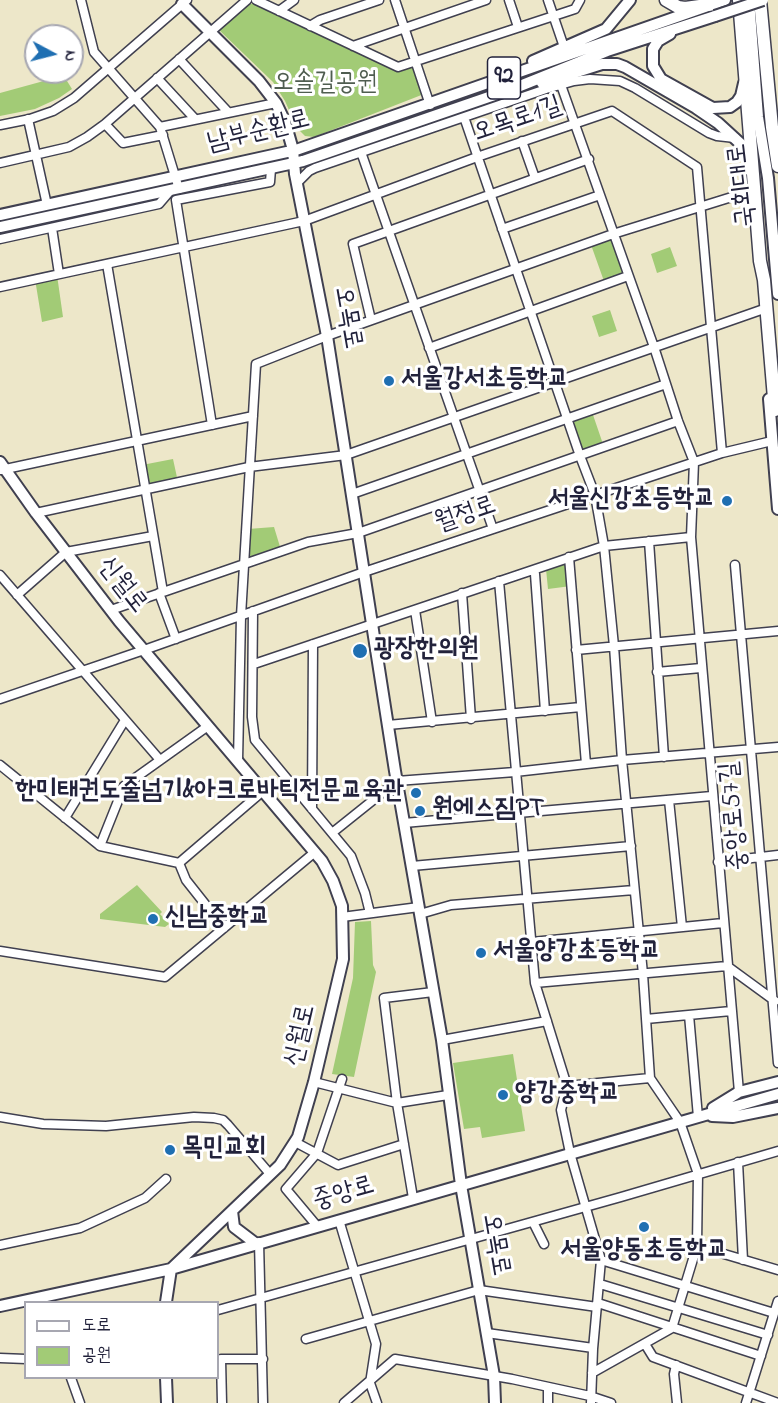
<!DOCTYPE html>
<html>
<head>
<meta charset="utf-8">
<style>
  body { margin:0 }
  #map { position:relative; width:778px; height:1403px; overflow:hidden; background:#ede7c9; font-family:"Indie Flower","Poor Story",sans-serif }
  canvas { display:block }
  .legend { position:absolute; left:24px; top:1301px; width:195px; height:78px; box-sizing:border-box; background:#fff; border:2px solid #a7a7b1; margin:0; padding:8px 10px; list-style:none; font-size:18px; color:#22223b }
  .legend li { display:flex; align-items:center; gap:12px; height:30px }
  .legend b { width:30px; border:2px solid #a7a7b1 }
  .north { position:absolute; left:24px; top:24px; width:60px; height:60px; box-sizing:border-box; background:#fff; border:2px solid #a7a7b1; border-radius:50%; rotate:97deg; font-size:16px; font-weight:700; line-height:24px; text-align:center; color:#22223b }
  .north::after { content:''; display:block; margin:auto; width:21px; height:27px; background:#1f6fb2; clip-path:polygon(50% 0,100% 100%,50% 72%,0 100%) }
</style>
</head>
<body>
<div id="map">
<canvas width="778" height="1403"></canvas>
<ul class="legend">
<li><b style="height:8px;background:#fff"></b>도로</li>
<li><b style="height:16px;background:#a2cb76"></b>공원</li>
</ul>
<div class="north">N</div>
</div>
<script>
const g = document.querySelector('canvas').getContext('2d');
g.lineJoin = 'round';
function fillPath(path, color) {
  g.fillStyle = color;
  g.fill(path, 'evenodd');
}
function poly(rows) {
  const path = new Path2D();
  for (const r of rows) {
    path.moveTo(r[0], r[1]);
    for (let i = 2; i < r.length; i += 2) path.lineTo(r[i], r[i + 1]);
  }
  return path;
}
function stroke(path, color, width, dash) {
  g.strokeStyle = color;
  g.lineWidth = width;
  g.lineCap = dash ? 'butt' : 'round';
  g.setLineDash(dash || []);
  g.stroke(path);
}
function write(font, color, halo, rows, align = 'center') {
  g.font = font + ' "Indie Flower","Poor Story",sans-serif';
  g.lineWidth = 6;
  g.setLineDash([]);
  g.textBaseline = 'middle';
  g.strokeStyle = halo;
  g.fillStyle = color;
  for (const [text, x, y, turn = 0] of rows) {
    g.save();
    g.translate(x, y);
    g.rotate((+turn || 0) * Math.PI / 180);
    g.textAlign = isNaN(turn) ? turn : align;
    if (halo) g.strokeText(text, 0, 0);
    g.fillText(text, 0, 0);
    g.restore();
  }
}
fillPath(poly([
  [256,3,397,71,414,66,424,94,314,137,305,136,297,128,285,101,273,82,218,29,250,4],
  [51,79,67,81,72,89,59,98,35,109,0,116,0,93],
  [613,234,628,276,605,284,590,242],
  [670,247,677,266,657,273,651,254],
  [57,275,63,317,42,322,35,279],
  [610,310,617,331,599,337,592,316],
  [592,412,604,447,581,455,569,420],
  [173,459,178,482,146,488,142,465],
  [274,527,281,550,252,561,246,558,248,529],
  [569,561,571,586,548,589,546,569],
  [137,885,162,912,160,914,169,924,165,927,100,919,100,914],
  [371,921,373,965,376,972,354,1077,332,1074,353,978,355,922],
  [513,1054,525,1131,482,1138,480,1127,464,1129,453,1063]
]), '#a2cb76');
stroke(poly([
  [775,410,778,440]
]), '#c4c0ad', 12, [12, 6]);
const minor = poly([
  [81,0,94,52,160,127,179,189],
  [256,0,398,67,575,9,580,0],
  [395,0,430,105],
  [509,0,518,27],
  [548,0,564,47],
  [279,11,294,0],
  [310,26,320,20,379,0],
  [353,46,486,0],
  [179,59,228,112],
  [157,78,195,119],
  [561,85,654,347,678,421,694,462,691,537,739,1092],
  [464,117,580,456,595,495,604,546,614,646,622,760,643,974,650,1078,680,1122,698,1174,697,1246,672,1328,592,1373],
  [28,119,47,205],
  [105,124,123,143,163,135],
  [0,125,30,119,53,111,74,98,187,0],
  [160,127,276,103],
  [522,141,535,178],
  [361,152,493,529],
  [0,163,69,147,87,137,105,124,247,0],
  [297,183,309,171,315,168,546,89,574,81,590,79,620,81,635,88,709,133,717,136,735,138],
  [52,228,59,274],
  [502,229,600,195],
  [0,239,159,204,171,190],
  [107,264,163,592],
  [0,287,304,221,477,157,612,111,697,167,722,453],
  [371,320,353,244,589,159],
  [429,348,628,276],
  [212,425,176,200,270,182,271,169],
  [1,470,253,416],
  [352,494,666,384],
  [36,513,249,467,346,455,761,310],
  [649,541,664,757],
  [569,557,586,764],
  [735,565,778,1063],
  [535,574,545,711],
  [0,575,160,760],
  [499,581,535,983,567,1086,561,1110,570,1153,601,1260,593,1349,591,1403],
  [159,593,176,639],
  [462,593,471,719],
  [17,595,66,552,153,536],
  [111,610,308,542,358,533,678,421],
  [415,610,432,722],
  [253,611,252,717,255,740,351,856,365,893,370,913],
  [576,650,778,631],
  [254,664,604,546,691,537],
  [657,672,701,668],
  [0,699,144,650,364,572,595,495,722,453,772,441],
  [388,725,581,707],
  [238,761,241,616,256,364,327,336,613,234,735,196,755,193],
  [0,765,100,846,179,863],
  [669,800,682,927],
  [312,809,313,644],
  [65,818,125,720],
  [404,823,712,796],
  [332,833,397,781,515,772,622,760,778,747],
  [100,846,124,786,208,726],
  [718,862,778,855],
  [179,863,263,791],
  [179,863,186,880,224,928],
  [412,866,631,846],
  [420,914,451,905,634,890],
  [342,917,419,907],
  [532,942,723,923],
  [0,951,165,977,315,852],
  [535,983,727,966,775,1001],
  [689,1015,698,1117],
  [646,1019,731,1011],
  [442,1040,547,1021],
  [314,1082,397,1103,448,1095],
  [567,1086,650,1078],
  [0,1117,43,1124,106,1126,194,1117,214,1118,223,1120,228,1125,270,1174],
  [295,1142,338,1165,404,1144],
  [738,1162,743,1260],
  [413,1198,397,1103,384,998,433,992],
  [339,1220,376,1344,370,1383,377,1403],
  [533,1222,544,1244],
  [317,1226,286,1189,317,1153,342,1079],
  [259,1242,263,1403],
  [0,1245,80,1228,145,1198,166,1179],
  [697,1246,778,1270],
  [601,1260,774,1313],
  [600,1284,768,1335],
  [598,1303,761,1356],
  [218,1310,621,1197,778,1151],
  [487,1333,593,1348],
  [306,1339,479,1290,597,1307],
  [645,1344,653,1357,778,1403],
  [0,1358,26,1359],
  [676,1365,674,1374,677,1403],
  [71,1378,80,1403],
  [548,1387,548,1403],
  [222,1403,221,1359,263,1359],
  [344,1403,395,1359,512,1379,590,1396,611,1403],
  [746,1403,778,1301]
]);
const major = poly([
  [749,0,758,117,768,178,778,294],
  [182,4,259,81,276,103,285,122,293,150,295,174,327,336,395,771,442,1040,461,1185,494,1376,495,1403],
  [670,34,658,41,653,49,653,66,661,79,713,108,730,107,737,102,741,96,744,83],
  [533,61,606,29,630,0],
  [542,83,602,64,617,64,625,67,696,108,718,123,742,145,750,163],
  [0,215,296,150,725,0],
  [0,227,303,161,515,88,607,51,715,16],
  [769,399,778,509],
  [0,462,36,513,119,621,322,861,333,881,342,906,343,959,314,1082,298,1137,280,1165,171,1269,166,1302],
  [713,1108,739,1092,778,1082],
  [712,1116,733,1117,778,1108],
  [232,1211,234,1227,255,1243],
  [0,1306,171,1269,778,1094],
  [166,1378,167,1403]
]);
const highway = poly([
  [666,0,678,7,685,8,714,4],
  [739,0,760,261,764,280,775,410],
  [760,0,772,127,778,166]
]);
stroke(minor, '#404050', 11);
stroke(major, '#404050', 14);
stroke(highway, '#404050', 15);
stroke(minor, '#fff', 8);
stroke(major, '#fff', 10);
stroke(highway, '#fff', 12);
const majorBridge = poly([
  [715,16,763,0]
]);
stroke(majorBridge, '#404050', 14, []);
stroke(majorBridge, '#fff', 10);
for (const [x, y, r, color] of [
  [389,381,6,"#1f6fb2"],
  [727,501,6,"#1f6fb2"],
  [360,651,8,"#1f6fb2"],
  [416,793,6,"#1f6fb2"],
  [420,811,6,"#1f6fb2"],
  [153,919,6,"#1f6fb2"],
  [481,953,6,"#1f6fb2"],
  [503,1095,6,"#1f6fb2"],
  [170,1150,6,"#1f6fb2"],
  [644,1227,6,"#1f6fb2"]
]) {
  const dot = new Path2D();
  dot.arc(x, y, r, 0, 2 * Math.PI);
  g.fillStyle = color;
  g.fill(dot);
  stroke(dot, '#fff', 2);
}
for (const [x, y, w] of [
  [504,78,33]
]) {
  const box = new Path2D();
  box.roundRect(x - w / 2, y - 21, w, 42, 4.5);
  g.fillStyle = '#fff';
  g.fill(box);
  stroke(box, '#22223b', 1.5);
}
write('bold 24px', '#22223b', null, [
  ["92",504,78]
]);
write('26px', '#4f5d50', '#fff', [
  ["오솔길공원",325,85]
]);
write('26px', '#22223b', '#fff', [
  ["오목로1길",518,121,-19],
  ["남부순환로",259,133,-14],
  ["국회대로",744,185,-97],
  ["오목로",346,318,80],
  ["월정로",466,516,-19],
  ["신월로",121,586,52],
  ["중앙로57길",736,816,-95],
  ["신월로",302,1036,-77],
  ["중앙로",344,1195,-16],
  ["오목로",494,1245,80]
]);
write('bold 26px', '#22223b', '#fff', [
  ["서울강서초등학교",401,381],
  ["서울신강초등학교",715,501,"right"],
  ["광장한의원",374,651],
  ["한미태권도줄넘기&아크로바틱전문교육관",404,793,"right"],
  ["원에스짐PT",432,811],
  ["신남중학교",165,919],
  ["서울양강초등학교",493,953],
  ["양강중학교",515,1095],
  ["목민교회",182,1150],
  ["서울양동초등학교",644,1252,"center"]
], 'left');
</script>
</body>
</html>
